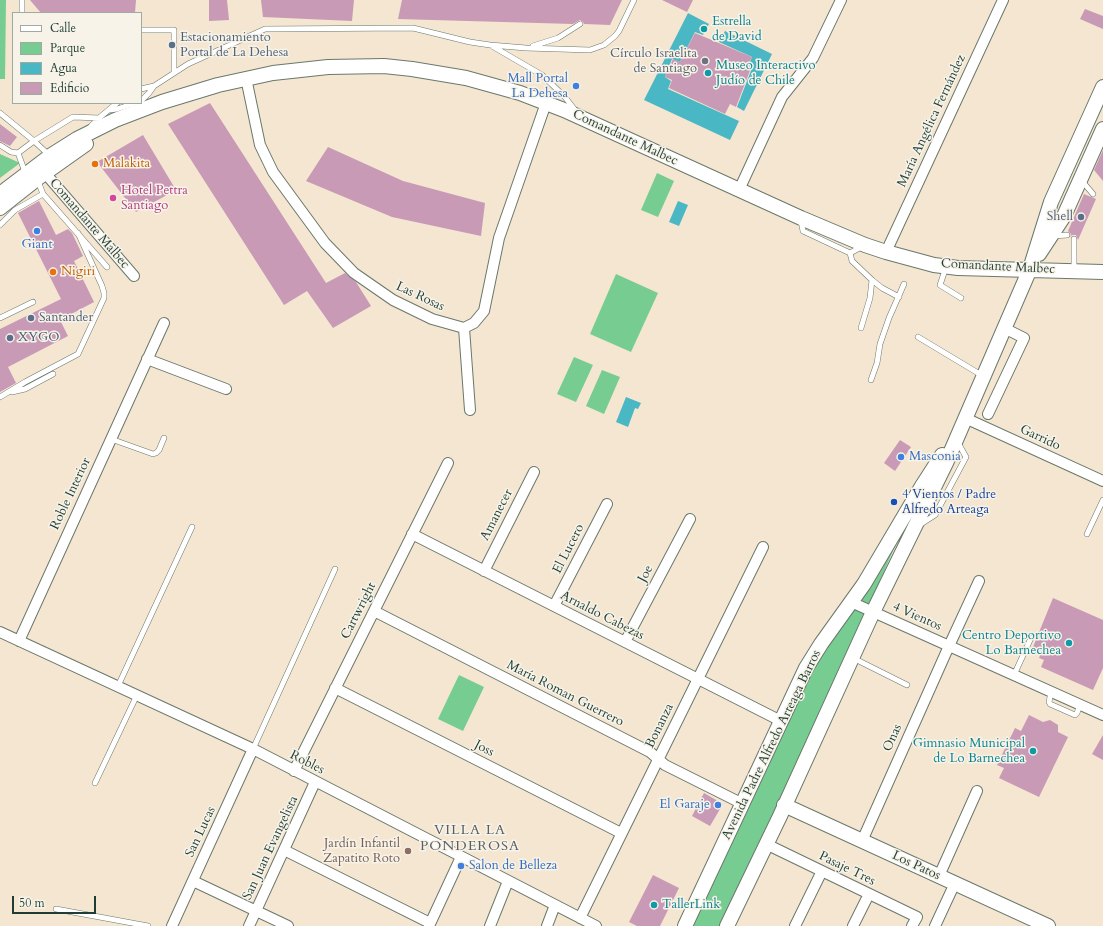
<!DOCTYPE html>
<html>
<head>
<meta charset="utf-8">
<style>
  body { margin:0 }
  #map { position:relative; width:1103px; height:926px; overflow:hidden; background:#f4e6d0; font-family:Cardo,serif }
  canvas { display:block }
  .legend { position:absolute; left:12px; top:12px; width:130px; height:92px; box-sizing:border-box; background:#f7f3e8; border:1px solid #a1aaa0; margin:0; padding:5px 7px; list-style:none; font-size:12px; color:#1f3d34 }
  .legend li { display:flex; align-items:center; gap:8px; height:20px }
  .legend b { width:20px; border:1px solid #a1aaa0 }
  .scale { position:absolute; left:12px; top:896px; width:84px; height:18px; box-sizing:border-box; border:2px solid #1f3d34; border-top:0; padding-left:5px; font-size:12px; line-height:14px; white-space:nowrap; color:#1f3d34; -webkit-text-stroke:3px #f7f3e8; paint-order:stroke }
</style>
</head>
<body>
<div id="map">
<canvas width="1103" height="926"></canvas>
<ul class="legend">
<li><b style="height:5px;background:#fff"></b>Calle</li>
<li><b style="height:11px;background:#77cd91"></b>Parque</li>
<li><b style="height:11px;background:#4ab7c5"></b>Agua</li>
<li><b style="height:11px;background:#c89ab6"></b>Edificio</li>
</ul>
<div class="scale">50 m</div>
</div>
<script>
const g = document.querySelector('canvas').getContext('2d');
g.lineJoin = 'round';
function fillPath(path, color) {
  g.fillStyle = color;
  g.fill(path, 'evenodd');
}
function poly(rows) {
  const path = new Path2D();
  for (const r of rows) {
    path.moveTo(r[0], r[1]);
    for (let i = 2; i < r.length; i += 2) path.lineTo(r[i], r[i + 1]);
  }
  return path;
}
function stroke(path, color, width, dash) {
  g.strokeStyle = color;
  g.lineWidth = width;
  g.lineCap = dash ? 'butt' : 'round';
  g.setLineDash(dash || []);
  g.stroke(path);
}
function write(font, color, halo, rows, align = 'center') {
  g.font = font + ' Cardo,serif';
  g.lineWidth = 3;
  g.setLineDash([]);
  g.textBaseline = 'middle';
  g.strokeStyle = halo;
  g.fillStyle = color;
  for (const [text, x, y, turn = 0] of rows) {
    g.save();
    g.translate(x, y);
    g.rotate((+turn || 0) * Math.PI / 180);
    g.textAlign = isNaN(turn) ? turn : align;
    if (halo) g.strokeText(text, 0, 0);
    g.fillText(text, 0, 0);
    g.restore();
  }
}
fillPath(poly([
  [0,0,6,0,5,79,0,79],
  [0,154,20,163,0,178],
  [657,173,674,181,658,217,641,210],
  [616,274,658,293,631,352,590,334],
  [574,357,593,365,576,402,557,394],
  [602,370,620,377,604,414,586,406],
  [903,528,844,663,720,926,692,926,826,643],
  [459,675,484,687,463,731,438,719]
]), '#77cd91');
fillPath(poly([
  [688,13,709,24,703,35,695,32,680,62,672,59,665,77,671,81,668,89,739,121,730,140,644,100],
  [725,31,772,54,744,111,737,107,752,68,748,66,752,57,719,42],
  [678,201,688,205,679,226,669,222],
  [626,397,641,403,638,409,635,408,628,427,616,422]
]), '#4ab7c5');
fillPath(poly([
  [30,0,136,0,135,13,41,13],
  [209,0,227,0,229,20,209,21],
  [261,0,354,0,352,21,263,17],
  [402,0,622,0,610,25,584,24,583,22,580,20,573,24,398,19],
  [662,0,693,0,687,12],
  [1085,9,1103,16,1103,29,1080,19],
  [695,33,752,57,747,67,751,68,736,107,730,104,725,114,669,88,672,80,665,77,673,59,680,62],
  [210,103,326,283,345,273,356,282,371,306,333,328,307,291,284,305,168,124],
  [0,124,17,137,10,146,0,141],
  [143,135,176,190,136,212,97,162],
  [328,147,403,181,485,203,481,236,392,217,306,181],
  [1103,150,1103,181,1094,170],
  [1084,194,1096,199,1078,240,1076,235,1072,235,1070,237,1071,234,1068,231],
  [39,201,56,235,68,229,72,233,83,256,74,261,94,302,60,320,68,336,8,367,16,383,0,392,0,329,61,299,18,213],
  [900,440,911,447,895,471,884,463],
  [1053,598,1103,620,1103,668,1093,690,1041,667,1044,660,1039,658,1042,651,1033,647],
  [1029,715,1043,722,1050,720,1058,725,1058,732,1068,737,1039,797,999,778,1004,768,997,765,1015,728,1021,731],
  [1103,735,1103,760,1092,754],
  [704,793,723,804,710,826,692,816],
  [653,875,679,888,660,926,637,926,629,922]
]), '#c89ab6');
const lane = poly([
  [22,13,22,0],
  [141,30,174,30,174,72],
  [492,46,542,75,564,96,575,110],
  [533,46,558,38,580,24],
  [141,89,154,86,188,64,265,29,413,28,470,42,490,45,526,48,590,50,604,45,615,36,619,31,634,0],
  [141,101,149,93,154,86],
  [109,110,117,109,135,103],
  [0,113,34,141,49,155],
  [91,126,99,118,117,103],
  [0,145,11,152,18,153,34,141,73,117,99,118],
  [18,153,25,172],
  [38,181,43,194,107,267],
  [1082,181,1093,194],
  [801,221,803,231,850,253],
  [0,225,15,210,43,194],
  [1054,236,1067,235],
  [1074,239,1074,270],
  [863,246,850,253,852,261,872,280,882,288,899,297],
  [946,267,940,285,961,298],
  [0,318,33,302],
  [861,328,870,298,872,280],
  [918,337,983,376],
  [871,380,877,363,880,344,889,318,904,284],
  [12,392,25,389,53,374],
  [0,397,25,382,78,354,104,298,104,293,102,286,78,233],
  [111,439,153,454,156,453,159,450,164,438],
  [921,524,935,515,966,457,957,441],
  [1087,534,1103,500],
  [853,658,907,685],
  [1014,675,1031,638],
  [118,686,192,527],
  [1051,692,1049,702,1050,704,1075,715,1077,713,1080,705],
  [253,749,335,569],
  [95,783,137,695],
  [56,909,148,926]
]);
const street = poly([
  [246,78,260,145,273,172,325,243,354,273,393,300,432,319,464,328,474,323,484,311,499,238,546,103],
  [45,173,134,276],
  [739,190,782,97,813,58,841,0],
  [886,252,1003,0],
  [464,328,470,410],
  [147,359,226,389],
  [988,414,1024,338,1004,328],
  [965,418,1103,481],
  [412,534,781,721],
  [484,571,534,472],
  [851,602,1103,715],
  [554,606,607,504],
  [374,611,650,752,665,765,743,804],
  [0,632,253,749,596,926],
  [19,641,164,323],
  [625,642,690,519],
  [335,688,621,833],
  [294,771,448,463],
  [862,841,949,646,979,581],
  [766,844,917,917,912,926],
  [284,850,430,923],
  [939,876,977,791],
  [193,881,288,926],
  [580,918,763,547],
  [172,926,253,749],
  [249,926,315,782],
  [429,926,461,857],
  [490,926,508,881],
  [547,926,555,905],
  [795,926,822,871],
  [853,926,869,894],
  [935,926,955,883]
]);
const secondary = poly([
  [0,194,50,156,77,139,115,120,162,102,218,85,273,73,328,67,384,66,412,69,466,78,520,93,564,110,801,218,865,245,886,252,934,265,958,268,1103,272],
  [0,208,38,178,86,144],
  [1039,254,1064,216,1103,129],
  [784,805,1048,926],
  [685,926,806,668,821,644,864,584,922,486,942,455],
  [727,926,780,816,873,612,946,463,1030,269,1051,202,1103,87]
]);
stroke(lane, '#6a786b', 6);
stroke(street, '#6a786b', 12);
stroke(secondary, '#6a786b', 16);
stroke(lane, '#fff', 5);
stroke(street, '#fff', 10);
stroke(secondary, '#fff', 14);
for (const [x, y, r, color] of [
  [704,29,4,"#0f9aa8"],
  [172,45,4,"#5c6f8a"],
  [705,61,4,"#6b7280"],
  [708,73,4,"#0f9aa8"],
  [576,86,4,"#3f7fe0"],
  [95,164,4,"#e8710a"],
  [113,198,4,"#d1479c"],
  [1081,217,4,"#5c6f8a"],
  [37,231,4,"#3f7fe0"],
  [53,272,4,"#e8710a"],
  [31,318,4,"#5c6f8a"],
  [10,338,4,"#5c6f8a"],
  [901,457,4,"#3f7fe0"],
  [894,502,4,"#1a4fb4"],
  [1069,643,4,"#0f9aa8"],
  [1033,751,4,"#0f9aa8"],
  [718,805,4,"#3f7fe0"],
  [408,851,4,"#8d6e63"],
  [461,866,4,"#3f7fe0"],
  [654,905,4,"#0f9aa8"]
]) {
  const dot = new Path2D();
  dot.arc(x, y, r, 0, 2 * Math.PI);
  g.fillStyle = color;
  g.fill(dot);
  stroke(dot, '#f7f3e8', 1.5);
}
write('13px', '#0d838f', '#f7f3e8', [
  ["Estrella",712,22],
  ["de David",712,37],
  ["Museo Interactivo",716,66],
  ["Judío de Chile",716,81],
  ["Centro Deportivo",1061,636,"right"],
  ["Lo Barnechea",1061,651,"right"],
  ["Gimnasio Municipal",1025,744,"right"],
  ["de Lo Barnechea",1025,759,"right"],
  ["TallerLink",662,905]
], 'left');
write('13px', '#4e5e75', '#f7f3e8', [
  ["Estacionamiento",180,38],
  ["Portal de La Dehesa",180,53],
  ["Shell",1073,217,"right"],
  ["Santander",39,318],
  ["XYGO",18,338]
], 'left');
write('13px', '#5b616d', '#f7f3e8', [
  ["Círculo Israelita",697,54],
  ["de Santiago",697,69]
], 'right');
write('13px', '#366cbe', '#f7f3e8', [
  ["Mall Portal",568,79],
  ["La Dehesa",568,94],
  ["Giant",37,245,"center"],
  ["Masconia",909,457,"left"],
  ["El Garaje",710,805],
  ["Salon de Belleza",469,866,"left"]
], 'right');
write('13px', '#1f3d34', '#f7f3e8', [
  ["María Angélica Fernández",932,121,-65],
  ["Comandante Malbec",625,138,25],
  ["Comandante Malbec",89,224,49],
  ["Comandante Malbec",998,267,3],
  ["Las Rosas",420,297,25],
  ["Garrido",1040,438,25],
  ["Roble Interior",71,494,-65],
  ["Amanecer",497,515,-63],
  ["El Lucero",569,549,-63],
  ["Joe",646,574,-62],
  ["Cartwright",359,611,-63],
  ["Arnaldo Cabezas",602,616,27],
  ["4 Vientos",917,617,24],
  ["María Roman Guerrero",565,694,27],
  ["Bonanza",660,726,-64],
  ["Onas",893,738,-66],
  ["Avenida Padre Alfredo Arteaga Barros",772,745,-64],
  ["Joss",484,749,27],
  ["Robles",307,763,27],
  ["San Lucas",201,832,-65],
  ["San Juan Evangelista",271,848,-65],
  ["Los Patos",916,866,25],
  ["Pasaje Tres",847,869,26]
]);
write('13px', '#c56008', '#f7f3e8', [
  ["Malakita",103,164],
  ["Nigiri",61,272]
], 'left');
write('13px', '#b23c85', '#f7f3e8', [
  ["Hotel Pettra",121,191],
  ["Santiago",121,206]
], 'left');
write('13px', '#164399', '#f7f3e8', [
  ["4 Vientos / Padre",902,495],
  ["Alfredo Arteaga",902,510]
], 'left');
write('13px', '#785e54', '#f7f3e8', [
  ["Jardín Infantil",400,844],
  ["Zapatito Roto",400,859]
], 'right');
g.letterSpacing = '1px';
write('14px', '#5a5e62', '#f7f3e8', [
  ["VILLA LA",470,831],
  ["PONDEROSA",470,847]
]);
g.letterSpacing = '0px';
</script>
</body>
</html>
